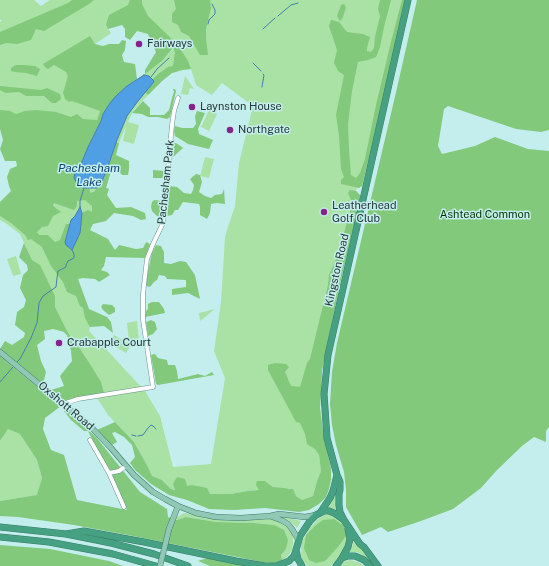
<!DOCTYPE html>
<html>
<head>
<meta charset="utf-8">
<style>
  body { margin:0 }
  canvas { display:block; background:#c4eeed }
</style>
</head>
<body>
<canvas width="549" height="566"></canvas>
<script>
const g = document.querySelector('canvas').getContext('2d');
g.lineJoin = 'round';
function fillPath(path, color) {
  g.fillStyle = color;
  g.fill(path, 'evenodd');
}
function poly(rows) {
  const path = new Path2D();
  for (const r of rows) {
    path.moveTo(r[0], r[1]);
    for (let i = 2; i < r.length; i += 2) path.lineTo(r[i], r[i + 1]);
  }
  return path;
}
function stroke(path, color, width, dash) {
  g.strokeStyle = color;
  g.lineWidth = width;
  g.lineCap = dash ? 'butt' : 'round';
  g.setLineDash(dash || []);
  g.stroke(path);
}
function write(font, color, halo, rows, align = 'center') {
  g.font = font + ' "Public Sans",sans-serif';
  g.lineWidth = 3;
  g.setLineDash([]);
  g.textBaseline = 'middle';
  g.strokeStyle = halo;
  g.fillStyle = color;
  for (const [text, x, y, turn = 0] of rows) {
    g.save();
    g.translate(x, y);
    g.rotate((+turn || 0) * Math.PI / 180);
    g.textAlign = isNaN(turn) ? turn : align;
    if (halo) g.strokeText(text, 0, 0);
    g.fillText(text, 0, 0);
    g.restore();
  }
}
fillPath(poly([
  [0,0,34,0,41,6,50,0,406,0,362,186,359,188,357,188,356,191,361,196,359,206,340,283,322,370,320,408,323,432,328,453,319,455,321,471,317,481,313,496,302,500,296,496,290,488,280,489,273,487,265,481,259,490,247,491,231,494,210,494,171,489,162,480,152,476,147,465,134,442,108,415,97,398,96,394,67,335,57,325,48,295,20,234,7,224,0,220,0,202,16,187,87,193,75,172,81,164,85,153,136,80,162,61,174,48,133,8,106,26,111,33,95,44,90,36,100,111,97,122,0,116,0,22,2,21,0,19],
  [191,69,196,85,212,95,222,83,253,106,239,163,235,206,228,227,225,237,221,302,214,351,225,378,211,464,173,467,160,416,145,391,89,331,90,327,89,309,73,266,109,189,106,188,119,143,126,126,123,141,134,144,139,125,128,122,133,111,148,95,162,81,172,73,182,70],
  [185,76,194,89,190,88,188,95,181,94],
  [209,110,217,114,209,131,201,127],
  [205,157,214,159,209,178,200,176],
  [16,256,21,274,13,276,7,259],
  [215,309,200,321,199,313],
  [137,321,139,341,129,342,127,323],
  [114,335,131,345,126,353,109,343],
  [8,429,20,434,37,460,42,478,38,495,0,501,0,441],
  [337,483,337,510,328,508,333,500],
  [184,513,226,520,271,519,283,523,291,532,293,538,293,544,292,550,288,556,282,560,281,555,286,549,274,525,254,523,216,522,187,517,177,520,175,519,177,517],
  [325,515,330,515,335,516,344,522,348,534,346,546,340,556,333,564,330,566,308,566,303,561,301,555,301,543,309,529,319,518],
  [280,516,287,518,301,521,297,528,290,521,279,517],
  [354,539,374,564,374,565,362,555,357,552,349,552,352,547],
  [351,560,360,563,364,566,340,566,345,561]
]), '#a9e2a4');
fillPath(poly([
  [72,0,94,0,89,4,44,31,36,29,31,40,17,44,6,43,0,45,0,32,68,3],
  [130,0,142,0,142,4,148,16,178,45,188,61,191,69,182,70,172,73,162,81,148,95,145,92,153,83,153,79,158,74,168,67,173,66,175,52,173,48,162,61,145,74,145,70,156,52,148,34,137,31,130,40,125,37,125,29,122,25,108,29,106,25,109,15,128,5],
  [174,0,210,0,211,8,206,29,206,39,208,55,200,55,189,36,181,32,178,25,172,22,172,14,176,9],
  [380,0,391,0,384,27,380,47,376,57,368,60,358,62,352,91,348,124,349,150,351,175,356,178,360,173,365,159,376,105,391,42,402,0,406,0,390,67,371,153,367,165,362,186,359,188,341,184,341,180,344,177,341,169,339,136,336,115,344,75,338,71,334,63,337,50,329,26,331,20,339,22,347,32,363,34,370,37,367,48,367,51,371,52,374,48,375,37,380,16,378,9],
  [417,0,549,0,549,130,541,132,516,129,448,106,444,109,438,146,442,154,475,146,495,137,528,149,549,151,549,427,546,431,546,442,534,437,522,446,497,470,481,488,453,509,421,521,388,532,381,527,362,535,346,507,346,490,344,472,336,445,332,425,330,404,332,372,337,343,397,88],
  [344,4,346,7,343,17,340,21,337,16,341,5],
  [90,36,95,44,103,46,109,44,119,44,122,40,126,41,125,50,122,55,124,62,135,64,137,79,127,86,110,103,103,114,101,121,88,147,81,164,75,172,77,183,84,188,90,189,90,193,94,192,101,183,106,172,115,143,119,143,116,155,129,161,129,169,128,175,122,175,116,167,112,168,106,188,109,189,107,195,116,208,131,207,145,213,146,219,141,220,133,216,114,213,106,221,93,224,90,230,108,239,115,250,119,245,136,249,143,248,146,242,150,244,145,258,106,257,104,266,101,270,107,272,110,275,99,282,95,279,83,278,78,279,89,309,107,317,111,322,113,333,104,326,90,327,85,318,83,308,80,306,76,296,67,292,63,282,51,266,42,247,31,239,28,240,25,235,11,223,0,216,0,202,11,191,9,186,7,177,10,169,17,166,16,161,5,161,0,149,3,140,0,129,0,110,10,111,16,114,25,111,36,110,56,112,71,117,77,114,83,119,97,120,100,111,72,101,69,102,65,99,63,93,68,76,66,72,54,65,48,69,45,67,43,64],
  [85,200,92,206,92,212,88,210,82,213,80,233,72,250,69,248,66,245,66,237,70,224,66,224,60,240,55,242,48,235,39,235,37,232,42,227,48,226,53,216,61,212,53,206,54,203,74,210,77,206,77,201],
  [16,65,24,65,35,66,40,69,37,76,26,73,15,72,11,71,11,68],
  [0,86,41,90,47,88,60,94,61,99,56,103,52,103,44,96,26,96,19,92,6,93,0,90],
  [173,89,175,89,176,91,170,117,167,119,158,117,148,117,142,114,132,113,143,101,150,108,150,115,164,115,169,110,172,98,174,92],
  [197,111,205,113,198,129,199,134,213,140,209,149,188,144,180,139,175,136,174,131,175,126,182,128,193,128,196,124,195,116],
  [173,143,176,143,182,147,183,148,173,157,172,157],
  [153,170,165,171,165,177,163,178,153,178],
  [196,174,200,175,202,182,199,192,205,196,211,198,215,195,222,194,224,189,225,204,217,203,211,204,210,213,207,219,200,215,200,207,199,204,183,202,178,210,175,210,172,215,167,216,169,186,177,187,184,193,191,194,193,190,194,185,190,179],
  [350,190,356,191,361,196,359,206,340,283,322,370,320,408,323,432,331,468,331,480,329,489,326,497,319,504,309,510,299,512,265,508,234,510,209,509,187,500,169,495,151,484,135,470,130,463,135,457,132,445,124,437,115,432,112,433,117,442,112,445,97,430,115,422,134,442,147,465,152,476,162,480,171,489,175,490,173,484,177,477,185,479,187,486,192,485,207,488,210,494,231,494,247,491,259,490,256,485,257,481,265,481,273,487,293,489,296,496,302,500,313,496,317,481,321,471,319,455,315,449,307,444,305,434,300,423,296,422,268,370,268,365,275,363,286,364,289,367,285,372,291,386,300,387,307,363,310,359,328,285,329,275,338,255,347,222,350,214,351,200,348,193],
  [154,200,162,201,160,217,157,216,152,211,151,207,152,202],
  [24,243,32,260,40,265,55,296,55,307,67,331,73,341,80,349,90,364,101,382,104,393,65,401,51,390,64,386,60,376,72,361,71,351,67,335,64,332,53,329,44,331,45,339,37,345,41,361,46,372,43,384,0,349,5,341,12,345,24,337,25,333,15,325,17,312,24,307,26,300,20,288,23,275,28,270,27,265,19,257],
  [156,245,161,246,164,252,164,263,171,264,180,261,186,262,195,275,200,299,188,293,172,295,172,289,186,287,186,280,167,279,165,276,159,275,157,280,154,282,150,287,146,286,148,271,152,253],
  [152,302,159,302,164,309,165,313,145,317,146,311,148,309,148,304],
  [103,304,112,305,115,308,115,312,109,315,103,310,101,307],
  [151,320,155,322,157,329,153,334,148,336,146,322],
  [155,354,158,358,167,360,168,365,175,365,177,371,178,379,198,374,205,376,212,372,214,375,158,385,156,384,151,355],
  [0,356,13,367,61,406,45,418,43,429,51,450,64,455,77,500,127,510,88,431,84,431,71,420,64,411,65,409,96,437,140,492,167,509,168,517,177,520,186,517,216,522,254,523,274,525,284,530,288,540,286,549,281,555,282,560,274,563,262,562,133,536,74,525,18,517,0,516,0,501,37,495,42,478,37,460,20,434,8,429,0,441],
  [334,519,344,526,346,536,337,548,325,561,316,563,309,560,304,548,306,535,315,526,323,520],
  [0,545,50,549,109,561,123,566,0,566],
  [207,558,253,566,210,566,198,561]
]), '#82c97c');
const water = poly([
  [144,75,149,76,154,81,153,83,138,101,127,116,117,140,106,172,101,183,97,188,84,188,77,183,74,178,75,172,81,164,88,147,101,121,103,114,110,103,116,96,127,86,144,75],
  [80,207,82,213,81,224,80,233,72,250,66,245,65,242,71,220,75,216,80,207]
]);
fillPath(water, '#509fe4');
stroke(water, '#4380b0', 1);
stroke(poly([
  [278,16,291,5,298,3],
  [208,24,209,20,215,14,215,10,212,4],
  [263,29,275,18],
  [253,63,261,71],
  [151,77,157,69,169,58],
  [262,87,264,75,263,74],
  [80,207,80,201,84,188],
  [17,362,20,359,31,338,37,323,39,303,43,296,56,287,57,278,58,271,66,267,66,265,68,261,74,258,74,254,72,250],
  [0,382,13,367],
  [132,435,136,436],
  [138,436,143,435,148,428,151,425,153,426,156,429]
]), '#4380b0', 1);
const minor = poly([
  [63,404,78,399,153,387,143,320,143,294,147,259,153,244,163,223,172,125,174,111,178,98],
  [90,440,109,473,124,507],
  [109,473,119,471,126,466]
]);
const major = poly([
  [0,352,91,427,111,448,134,475,153,492,165,499,178,506,196,513,216,517,241,518,270,516,279,514,305,517,316,515],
  [270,516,281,520,288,524,292,529,299,541],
  [169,529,178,506]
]);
const highway = poly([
  [320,513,330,498,333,491,337,475],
  [344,520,340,512,339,505,339,494,340,490,340,482,337,475,327,438,324,394,328,355,408,0],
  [0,527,66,534,111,543,154,554,188,566],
  [66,534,84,531,144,542,236,561,265,566,276,566,289,561,294,556,296,550],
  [0,537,49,542,113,554,156,566],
  [342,558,348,556,355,556,364,560,370,566],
  [302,566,298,559,296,550,300,536,310,521,316,515,324,511,329,511,334,513,344,520,360,544,364,547,378,566],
  [336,566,342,558,348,547,350,539,348,529]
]);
stroke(minor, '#688f8f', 5);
stroke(major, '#3a7c68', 6);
stroke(highway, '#3a7c68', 7);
stroke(minor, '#fff', 4);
stroke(major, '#90c7b5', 5);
stroke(highway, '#46a183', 6);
const majorBridge = poly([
  [160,566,169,529]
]);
stroke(majorBridge, '#3a7c68', 6, []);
stroke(majorBridge, '#90c7b5', 5);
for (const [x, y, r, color] of [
  [139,44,4,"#86228b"],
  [192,107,4,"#86228b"],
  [230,130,4,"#86228b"],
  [324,212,4,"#86228b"],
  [59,343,4,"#86228b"]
]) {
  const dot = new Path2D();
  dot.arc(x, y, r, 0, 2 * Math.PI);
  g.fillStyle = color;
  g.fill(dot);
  stroke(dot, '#c4eeed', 1.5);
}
write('11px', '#253636', '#c4eeed', [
  ["Fairways",147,44],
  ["Laynston House",200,107],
  ["Northgate",238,130],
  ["Leatherhead",332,206],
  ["Golf Club",332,219],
  ["Crabapple Court",67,343]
], 'left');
write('11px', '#253636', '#c4eeed', [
  ["Pachesham Park",166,182,-84],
  ["Kingston Road",337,270,-77],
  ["Oxshott Road",66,406,40]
]);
write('11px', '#003400', '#c4eeed', [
  ["Ashtead Common",485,215]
]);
write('italic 12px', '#0c4774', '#c4eeed', [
  ["Pachesham",89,168],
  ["Lake",89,182]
]);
</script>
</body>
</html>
